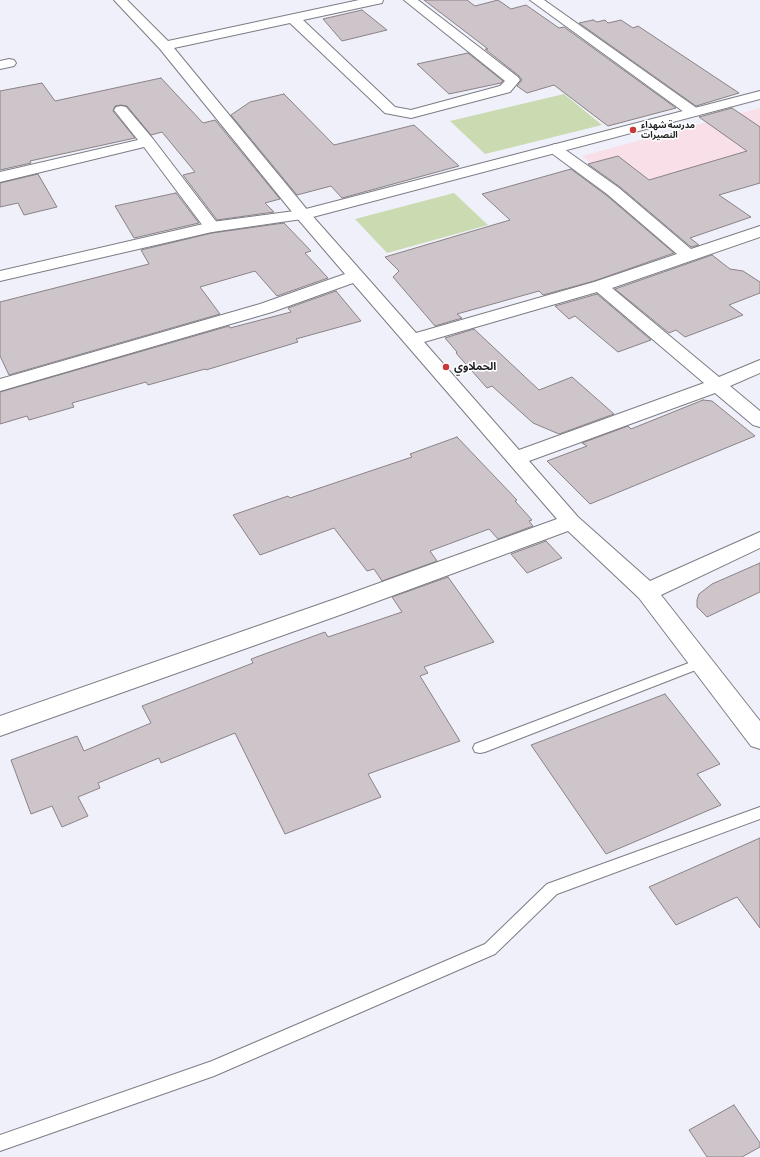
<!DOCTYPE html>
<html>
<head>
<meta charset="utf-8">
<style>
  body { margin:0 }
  canvas { display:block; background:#eff0f9 }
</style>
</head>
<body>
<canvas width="760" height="1157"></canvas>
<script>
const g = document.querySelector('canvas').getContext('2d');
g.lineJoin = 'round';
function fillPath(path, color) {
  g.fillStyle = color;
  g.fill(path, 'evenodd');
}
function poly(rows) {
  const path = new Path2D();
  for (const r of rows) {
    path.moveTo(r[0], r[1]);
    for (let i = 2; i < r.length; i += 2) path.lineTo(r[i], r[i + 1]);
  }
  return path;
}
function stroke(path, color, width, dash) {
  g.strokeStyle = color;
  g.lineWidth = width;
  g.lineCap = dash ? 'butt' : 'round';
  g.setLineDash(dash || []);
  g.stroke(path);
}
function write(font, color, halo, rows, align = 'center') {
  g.font = font + ' "Asap Condensed","Noto Sans Arabic",sans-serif';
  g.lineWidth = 3;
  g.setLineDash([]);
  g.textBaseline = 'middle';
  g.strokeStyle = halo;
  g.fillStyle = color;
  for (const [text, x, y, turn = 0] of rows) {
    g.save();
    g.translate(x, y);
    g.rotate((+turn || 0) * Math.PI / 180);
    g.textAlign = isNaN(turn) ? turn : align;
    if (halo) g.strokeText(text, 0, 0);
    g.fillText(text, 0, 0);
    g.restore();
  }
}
fillPath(poly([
  [760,108,760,168,642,205,582,156]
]), '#f9dfe7');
fillPath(poly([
  [564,94,602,125,485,154,450,121],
  [454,193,488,225,387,253,355,219]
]), '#cbdbb1');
const building = poly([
  [424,0,467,0,475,6,498,0,511,9,526,5,559,28,564,27,676,108,608,126,554,85,527,93,517,86,522,80,519,76,485,49,488,49,424,0],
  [362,10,387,30,342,41,323,19,362,10],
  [593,20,597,22,605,20,608,23,621,20,633,28,638,26,739,93,696,106,579,23,593,20],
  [468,53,503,81,501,83,449,94,417,64,468,53],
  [161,78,203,123,215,120,280,199,265,203,274,212,217,220,183,175,195,172,162,132,151,135,127,106,121,105,115,106,113,111,135,138,30,161,31,163,0,170,0,91,42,83,55,101,161,78],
  [284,94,334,145,414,125,459,166,342,198,331,186,297,195,231,115,250,102,284,94],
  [732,108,760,127,760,183,719,195,751,217,690,238,699,245,691,247,620,187,588,164,618,156,649,180,747,151,699,117,732,108],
  [571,169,606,195,674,253,594,281,543,295,539,291,457,314,462,318,435,326,393,277,399,271,385,257,510,220,482,194,571,169],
  [38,174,57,207,24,215,18,203,0,207,0,183,38,174],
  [176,193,199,223,134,238,115,206,176,193],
  [284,223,311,251,305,253,328,278,277,296,255,271,200,287,220,314,9,375,0,356,0,302,149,264,141,250,212,233,284,223],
  [712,255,730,269,743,271,760,282,760,293,729,305,743,315,685,337,676,330,669,333,615,289,712,255],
  [336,291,361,321,296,339,298,342,206,370,205,369,148,385,146,382,72,403,74,407,29,420,27,416,0,424,0,392,229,326,230,328,291,312,288,308,336,291],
  [597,294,651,340,618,352,575,316,569,319,555,306,597,294],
  [474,329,539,390,572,377,614,414,559,434,533,423,492,386,487,388,456,353,457,352,445,338,474,329],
  [703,400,712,401,755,436,590,504,547,461,587,446,582,443,628,426,631,429,703,400],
  [457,437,517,500,515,501,532,520,529,521,533,526,498,539,489,529,430,551,437,561,382,581,374,569,367,571,334,528,260,555,233,515,288,496,290,498,412,457,410,454,457,437],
  [546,541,562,558,527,573,511,554,546,541],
  [760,563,760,592,707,617,697,607,697,600,699,594,712,584,760,563],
  [448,577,494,642,424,667,428,673,420,676,460,741,368,774,381,797,285,834,235,733,161,763,159,758,98,783,100,788,78,797,88,816,62,827,52,806,31,814,11,760,77,736,84,751,151,723,142,706,253,663,251,659,325,632,328,637,402,612,392,597,448,577],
  [665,694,720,764,697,774,721,805,606,854,531,745,665,694],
  [760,838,760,928,737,897,676,925,649,887,760,838],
  [734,1105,760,1143,760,1147,742,1157,707,1157,689,1130,734,1105]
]);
fillPath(building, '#cec5ca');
stroke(building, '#8a8286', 1);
const lane = poly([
  [702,658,706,660,708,663,706,666,485,752,480,753,475,752,473,748,475,744,702,658],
  [760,807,760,819,557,894,495,954,214,1076,0,1151,0,1135,212,1061,485,944,547,884,760,807]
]);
const street = poly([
  [114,0,127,0,168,41,359,0,383,0,382,3,303,20,395,107,411,110,500,86,505,81,404,0,418,0,518,77,520,80,510,92,411,118,385,113,290,23,174,48,309,212,416,333,594,282,677,254,607,194,550,152,547,149,550,146,555,144,560,146,619,188,691,249,760,226,760,237,612,288,719,377,760,360,760,373,730,386,760,411,760,427,753,425,715,393,529,461,578,517,650,581,760,532,760,548,661,595,760,721,760,749,751,746,639,598,568,531,351,611,0,736,0,716,335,599,557,519,353,283,272,312,0,391,0,379,260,304,345,274,297,218,160,49,114,0],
  [597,292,704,383,519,450,424,342,597,292],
  [530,0,544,0,698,109,700,112,698,115,693,116,688,115,530,0],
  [9,59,14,60,16,63,14,66,0,69,0,61,9,59],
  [121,106,126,107,153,139,218,224,220,227,218,230,212,232,206,230,144,147,0,182,0,172,138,140,114,110,116,107,121,106]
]);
const secondary = poly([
  [760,91,760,99,309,218,212,232,0,281,0,271,212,222,302,210,760,91]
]);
stroke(lane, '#7c7d85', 2);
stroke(street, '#7c7d85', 2);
stroke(secondary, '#7c7d85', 2);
fillPath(lane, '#fff');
fillPath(street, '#fff');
fillPath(secondary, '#fff');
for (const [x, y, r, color] of [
  [633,130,4,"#c83939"],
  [446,367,4,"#c83939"]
]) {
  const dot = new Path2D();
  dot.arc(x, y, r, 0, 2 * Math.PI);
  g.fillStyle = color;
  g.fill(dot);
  stroke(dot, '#fff', 1.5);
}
write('bold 9px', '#1e1f22', '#fff', [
  ["مدرسة شهداء",641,125],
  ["النصيرات",641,135]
], 'left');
write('bold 11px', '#1e1f22', '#fff', [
  ["الحملاوي",454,367]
], 'left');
</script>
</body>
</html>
